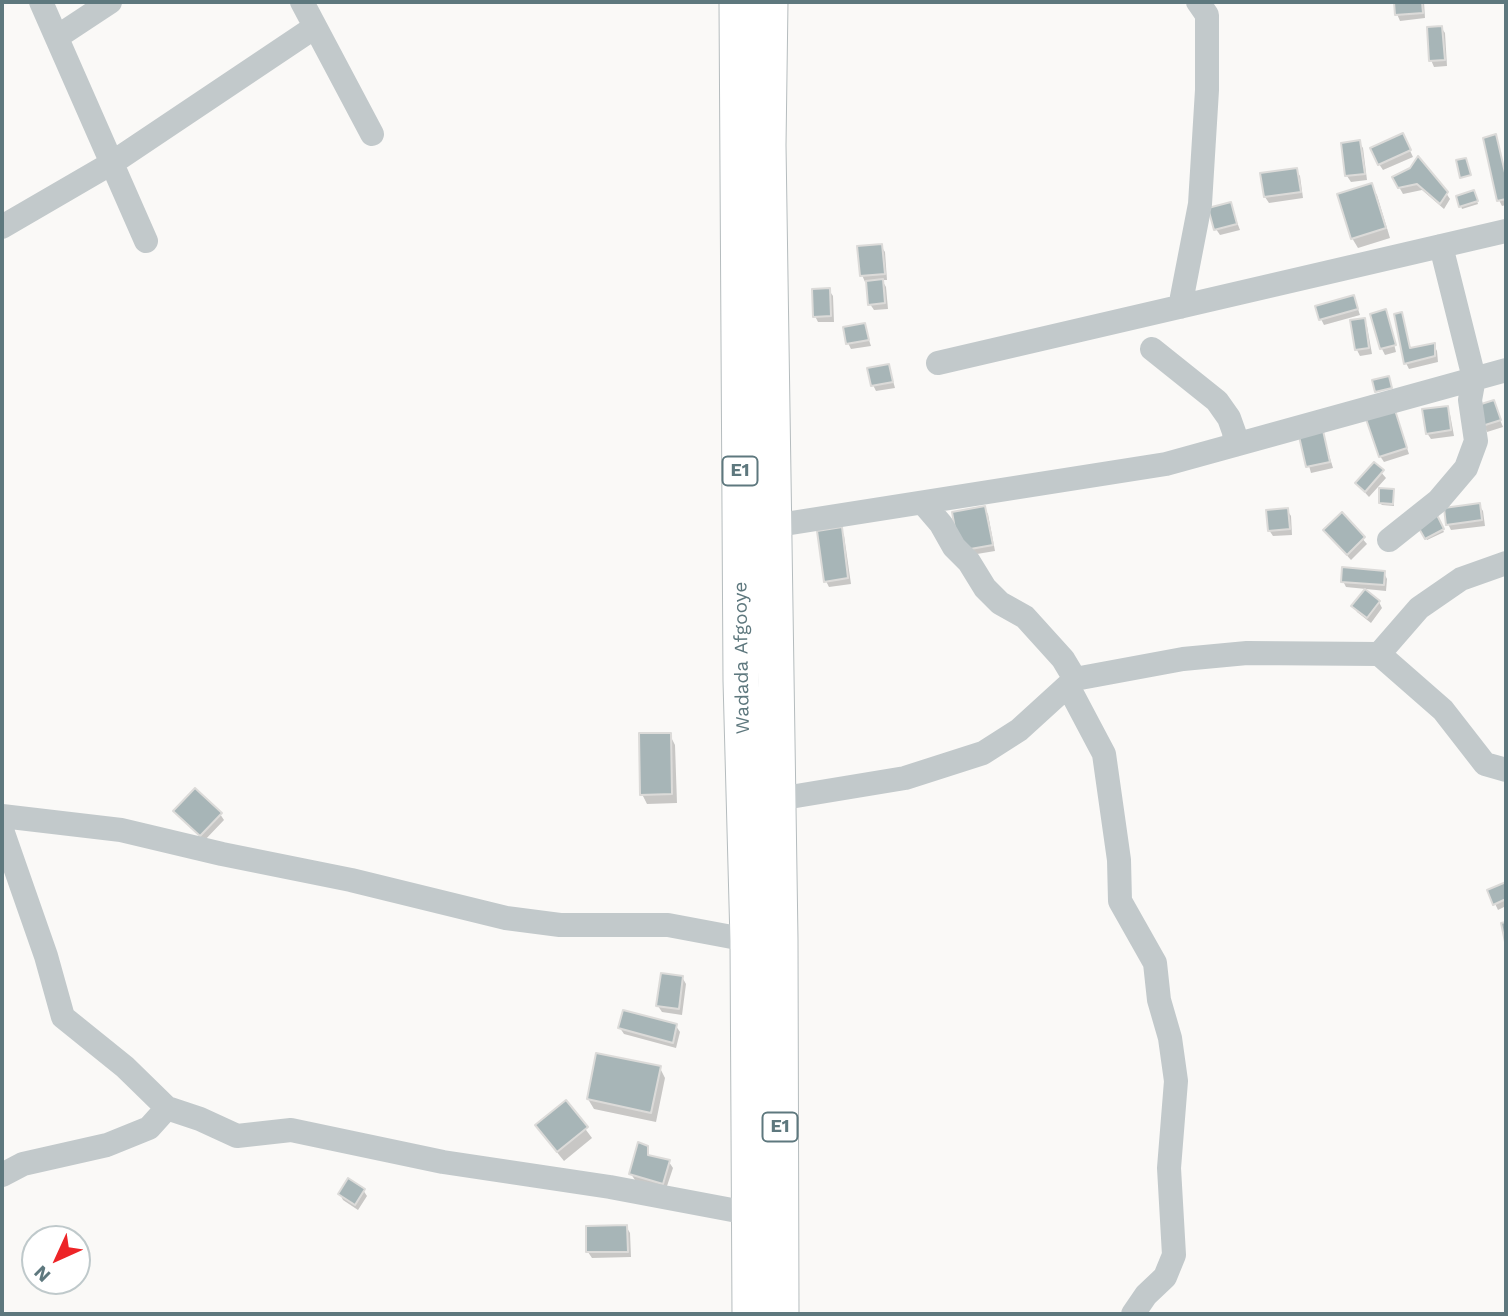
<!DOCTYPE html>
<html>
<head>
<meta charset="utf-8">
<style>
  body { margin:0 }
  #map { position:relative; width:1508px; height:1316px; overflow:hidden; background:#faf9f7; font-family:"Work Sans",sans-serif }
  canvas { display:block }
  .frame { position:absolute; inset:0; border:4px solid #5e787e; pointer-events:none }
  .north { position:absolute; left:21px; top:1225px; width:70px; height:70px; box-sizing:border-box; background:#fff; border:2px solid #bfc9cb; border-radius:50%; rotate:225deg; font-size:19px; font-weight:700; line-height:28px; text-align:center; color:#5e787e }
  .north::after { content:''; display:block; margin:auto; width:24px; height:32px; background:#ed2427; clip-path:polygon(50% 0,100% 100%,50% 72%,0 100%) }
</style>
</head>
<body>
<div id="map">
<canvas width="1508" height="1316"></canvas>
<div class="frame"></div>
<div class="north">N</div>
</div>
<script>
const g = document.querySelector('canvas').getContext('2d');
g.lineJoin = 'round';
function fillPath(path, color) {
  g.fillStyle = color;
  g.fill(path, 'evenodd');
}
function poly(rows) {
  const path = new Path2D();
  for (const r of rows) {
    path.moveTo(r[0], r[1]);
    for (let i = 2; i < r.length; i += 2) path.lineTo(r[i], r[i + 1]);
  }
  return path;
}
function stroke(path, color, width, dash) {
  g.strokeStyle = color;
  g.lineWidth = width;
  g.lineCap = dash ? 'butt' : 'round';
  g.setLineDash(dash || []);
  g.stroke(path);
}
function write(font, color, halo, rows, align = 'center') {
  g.font = font + ' "Work Sans",sans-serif';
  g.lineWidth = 7;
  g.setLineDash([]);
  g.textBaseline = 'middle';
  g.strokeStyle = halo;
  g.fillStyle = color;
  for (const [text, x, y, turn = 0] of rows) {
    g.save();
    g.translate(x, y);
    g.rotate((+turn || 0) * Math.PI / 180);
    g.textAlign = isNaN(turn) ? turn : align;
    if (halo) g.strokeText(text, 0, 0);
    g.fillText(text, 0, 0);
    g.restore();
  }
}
fillPath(poly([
  [1395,2,1424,2,1425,18,1400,21,1397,14],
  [1441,27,1445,33,1447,66,1434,67,1431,60],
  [1496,136,1506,174,1506,205,1502,206,1499,200],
  [1359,142,1363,148,1367,180,1351,182,1347,176],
  [1406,142,1413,157,1383,170,1379,164],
  [1296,170,1300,176,1303,198,1269,203,1265,197],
  [1412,170,1446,193,1450,199,1444,209,1422,190,1403,194,1394,178],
  [1371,186,1377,195,1390,238,1358,248,1352,238],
  [1475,195,1478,204,1462,209,1458,197],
  [1230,204,1240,230,1220,235,1216,229],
  [881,246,885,252,887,280,882,280,886,287,888,309,874,310,870,304,868,281,865,282,862,275],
  [829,290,833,296,834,322,818,322,815,316],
  [1356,303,1360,315,1324,325,1321,319],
  [1386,312,1396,352,1385,355,1382,349],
  [1401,314,1411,350,1434,345,1437,351,1438,362,1409,369,1406,363],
  [1364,320,1367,326,1372,354,1360,356,1357,350],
  [864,325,871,346,851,349,848,343],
  [889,366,895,388,876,391,873,385],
  [1493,402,1503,427,1487,432,1477,407],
  [1447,407,1450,414,1454,436,1431,439,1427,433],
  [1397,418,1409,454,1384,462,1380,456],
  [1321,428,1333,468,1311,473,1300,433],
  [1374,464,1386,478,1369,497,1357,484],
  [1393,490,1394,506,1382,505,1380,503],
  [1479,505,1483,511,1485,526,1451,530,1448,524],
  [984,508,988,514,995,551,965,556],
  [1287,510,1291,516,1292,535,1273,536,1269,530],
  [1342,515,1367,544,1351,560,1325,531],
  [1436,518,1444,532,1427,540,1420,526],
  [841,529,844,535,851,584,829,587,826,581],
  [1384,573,1387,579,1386,591,1346,587,1343,581],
  [1379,602,1382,608,1371,623,1357,612,1354,606],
  [670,735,675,745,677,803,647,804,642,794],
  [176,811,220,814,224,820,204,841],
  [1506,884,1506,906,1498,910,1489,891],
  [682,977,686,984,682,1015,662,1012,658,1006],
  [676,1026,680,1032,676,1048,624,1034,620,1028],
  [660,1068,665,1078,656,1122,594,1109,588,1099],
  [566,1103,592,1138,564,1161,543,1135],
  [647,1148,650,1158,669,1162,673,1168,666,1189,635,1180,631,1174],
  [363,1190,367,1196,358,1210,343,1200,340,1194],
  [626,1226,630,1233,631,1257,592,1258,588,1252]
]), '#0003');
const building = poly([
  [1394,2,1422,2,1423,13,1395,15,1394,2],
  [1442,26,1445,60,1429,61,1427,27,1442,26],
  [1403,133,1411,150,1378,165,1370,148,1403,133],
  [1496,134,1506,177,1506,199,1497,201,1483,138,1496,134],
  [1360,140,1365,174,1345,176,1341,143,1360,140],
  [1418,156,1448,192,1440,204,1417,184,1398,188,1392,177,1410,168,1418,156],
  [1466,158,1471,175,1460,178,1456,160,1466,158],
  [1297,168,1301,192,1264,197,1260,173,1297,168],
  [1372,183,1386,228,1351,239,1337,194,1372,183],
  [1474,190,1478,201,1459,207,1456,196,1474,190],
  [1231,202,1237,224,1214,230,1208,208,1231,202],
  [882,244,885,274,860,276,857,246,882,244],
  [883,279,885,303,868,305,866,281,883,279],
  [830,288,831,316,813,317,812,289,830,288],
  [1354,295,1358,309,1319,320,1315,306,1354,295],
  [1386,309,1396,345,1380,349,1370,314,1386,309],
  [1402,312,1410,348,1435,343,1435,356,1404,364,1394,314,1402,312],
  [1365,318,1369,348,1355,350,1350,320,1365,318],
  [865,323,869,340,846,344,843,327,865,323],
  [889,364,893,382,871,386,867,368,889,364],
  [1389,376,1392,388,1375,392,1372,380,1389,376],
  [1494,400,1501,420,1482,426,1475,406,1494,400],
  [1448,406,1451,430,1426,434,1422,409,1448,406],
  [1395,410,1407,448,1379,457,1366,419,1395,410],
  [1322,426,1330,462,1306,467,1298,432,1322,426],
  [1374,462,1384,470,1365,492,1355,483,1374,462],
  [1379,488,1394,489,1393,504,1379,503,1379,488],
  [1480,503,1482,520,1446,525,1444,508,1480,503],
  [985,506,993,545,959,551,952,512,985,506],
  [1288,508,1290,529,1268,531,1266,510,1288,508],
  [1342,512,1365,537,1347,555,1323,530,1342,512],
  [1437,515,1444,529,1425,539,1417,525,1437,515],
  [842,527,848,578,824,582,817,531,842,527],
  [1342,567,1385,571,1384,585,1341,582,1342,567],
  [1365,589,1380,601,1367,618,1351,606,1365,589],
  [639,733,671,733,672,794,640,795,639,733],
  [195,788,222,813,200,836,173,811,195,788],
  [1506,882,1506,899,1493,905,1487,890,1506,882],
  [1506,922,1506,941,1505,942,1501,923,1506,922],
  [661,973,683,976,679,1009,656,1006,661,973],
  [623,1010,677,1024,673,1043,618,1028,623,1010],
  [596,1053,661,1066,651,1113,587,1099,596,1053],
  [566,1100,588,1127,557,1152,535,1125,566,1100],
  [638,1142,648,1146,648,1155,670,1160,663,1184,629,1174,638,1142],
  [348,1178,365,1189,355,1205,338,1194,348,1178],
  [627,1225,628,1252,586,1252,586,1226,627,1225]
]);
fillPath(building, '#a7b5b7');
stroke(building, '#dcdbd9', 2);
const highway = poly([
  [737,2,741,681,748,940,750,1314],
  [770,2,768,145,780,939,781,1314]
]);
stroke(highway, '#b5bcbe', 37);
stroke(poly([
  [41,2,146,241],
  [302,2,372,134],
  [57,37,110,2],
  [2,227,112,163,315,27],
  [1180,307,1200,204,1207,90,1207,15,1198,2],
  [1152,349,1217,401,1229,418,1234,432,1235,445],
  [938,363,1506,231],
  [923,503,941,524,954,547,969,562,985,588,1000,603,1025,617,1063,659,1075,679],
  [772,526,1166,464,1506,370],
  [1389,540,1438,501,1466,468,1476,441,1470,400,1474,378,1441,246],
  [1379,654,1419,608,1461,579,1506,563],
  [1068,686,1104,754,1119,860,1120,901,1155,963,1159,1000,1170,1038,1176,1081,1169,1168,1174,1255,1165,1277,1146,1295,1133,1314],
  [778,799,905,778,983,753,1019,730,1075,679,1183,659,1247,653,1379,654,1443,710,1485,764,1506,770],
  [2,816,121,830,222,854,351,880,506,918,560,925,668,925,748,940],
  [2,830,46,956,63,1017,125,1067,167,1108,200,1119,237,1136,291,1130,443,1162,610,1187,748,1213],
  [2,1175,23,1164,107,1145,149,1128,167,1108]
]), '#c2c9cb', 24);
stroke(highway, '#fff', 35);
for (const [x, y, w] of [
  [740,471,35],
  [780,1127,35]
]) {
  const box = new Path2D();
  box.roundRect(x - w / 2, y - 14.5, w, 29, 5);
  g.fillStyle = '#fff';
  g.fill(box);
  stroke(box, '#5e787e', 2);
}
write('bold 18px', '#5e787e', null, [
  ["E1",740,471],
  ["E1",780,1127]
]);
write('19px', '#5e787e', '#fff', [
  ["Wadada Afgooye",742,658,-91]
]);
</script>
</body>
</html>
